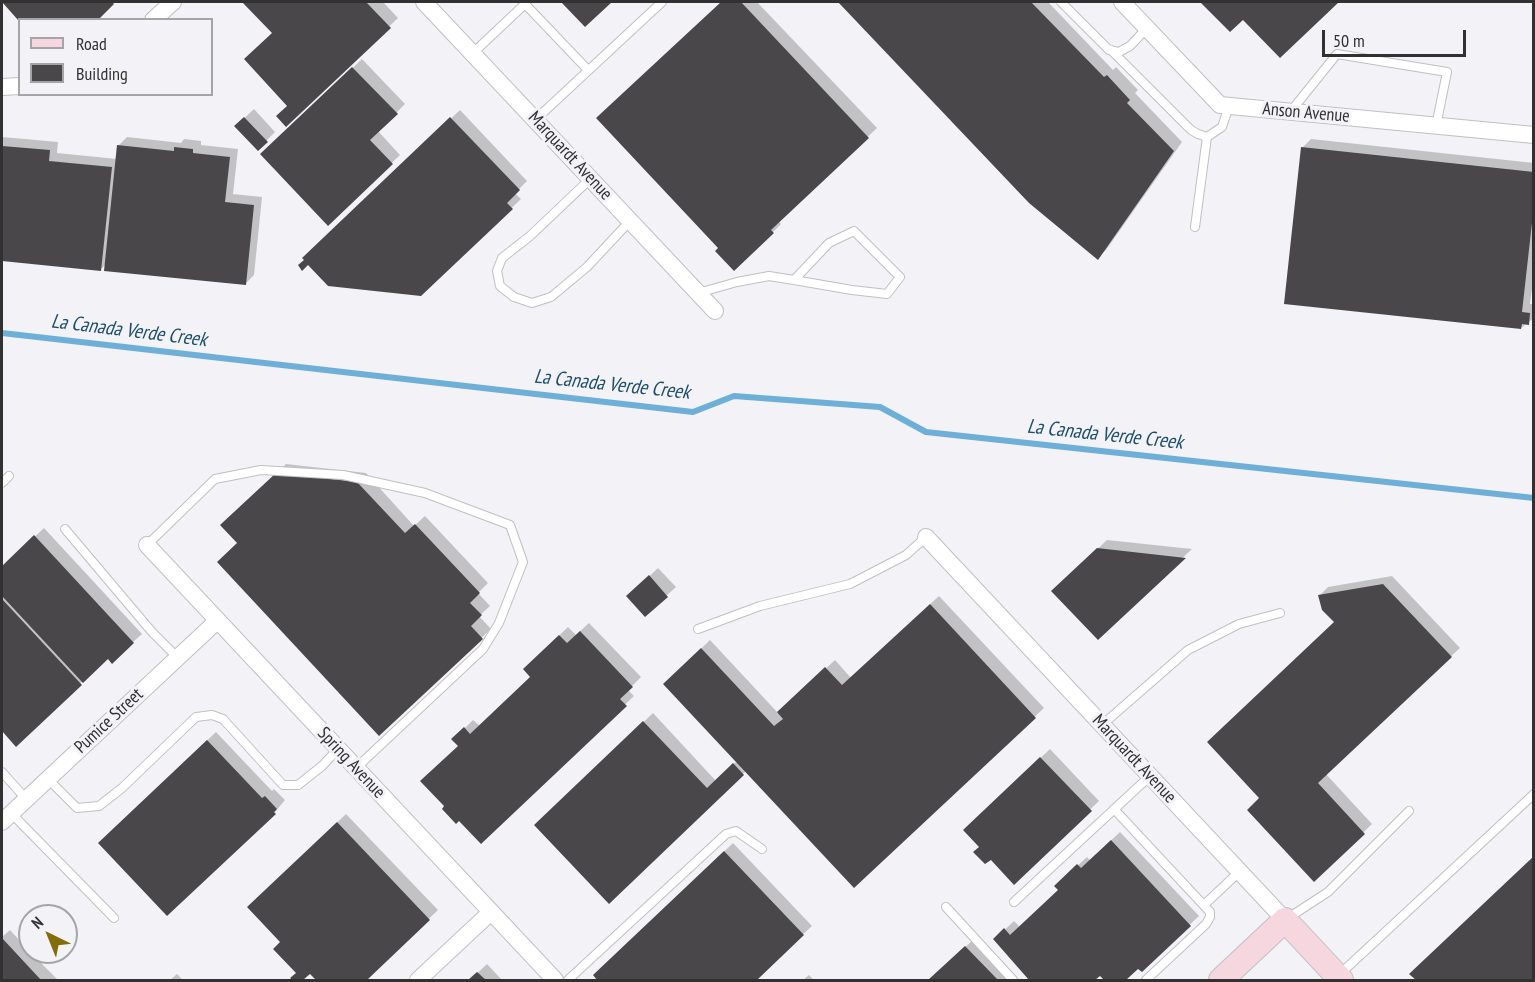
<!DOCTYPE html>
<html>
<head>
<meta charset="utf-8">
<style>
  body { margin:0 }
  #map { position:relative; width:1535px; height:982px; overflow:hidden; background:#f3f2f6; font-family:"PT Sans Narrow",sans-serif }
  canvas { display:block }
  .frame { position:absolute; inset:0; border:3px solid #313132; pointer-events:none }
  .legend { position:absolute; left:18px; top:18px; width:195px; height:78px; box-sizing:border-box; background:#f3f2f6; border:2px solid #a5a5a8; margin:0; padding:8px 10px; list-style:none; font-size:18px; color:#313132 }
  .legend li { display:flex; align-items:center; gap:12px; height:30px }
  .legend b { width:30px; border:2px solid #a5a5a8 }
  .north { position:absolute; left:18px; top:904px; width:60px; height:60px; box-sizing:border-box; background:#f3f2f6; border:2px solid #a5a5a8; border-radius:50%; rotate:317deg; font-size:16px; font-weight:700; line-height:24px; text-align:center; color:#313132 }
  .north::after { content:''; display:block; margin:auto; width:21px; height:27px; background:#836d09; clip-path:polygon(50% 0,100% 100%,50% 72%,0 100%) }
  .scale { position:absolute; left:1322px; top:30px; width:144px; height:27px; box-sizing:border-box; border:3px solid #313132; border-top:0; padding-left:8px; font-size:18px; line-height:21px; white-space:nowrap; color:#313132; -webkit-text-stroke:4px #f3f2f6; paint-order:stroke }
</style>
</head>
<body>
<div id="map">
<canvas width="1535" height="982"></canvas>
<div class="frame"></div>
<ul class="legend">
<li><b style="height:8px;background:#f6d7e0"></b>Road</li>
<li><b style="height:16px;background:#49474a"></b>Building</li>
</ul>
<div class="north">N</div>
<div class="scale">50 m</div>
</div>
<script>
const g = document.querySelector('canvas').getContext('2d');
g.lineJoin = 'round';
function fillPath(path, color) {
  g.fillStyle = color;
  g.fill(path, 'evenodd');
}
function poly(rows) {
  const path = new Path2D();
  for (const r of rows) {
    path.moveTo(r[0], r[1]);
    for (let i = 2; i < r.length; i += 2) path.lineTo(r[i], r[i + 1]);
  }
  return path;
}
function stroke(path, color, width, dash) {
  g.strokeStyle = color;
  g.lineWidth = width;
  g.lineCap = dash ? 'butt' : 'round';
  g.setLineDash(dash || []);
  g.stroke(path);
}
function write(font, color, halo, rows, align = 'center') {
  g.font = font + ' "PT Sans Narrow",sans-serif';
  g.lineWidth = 6;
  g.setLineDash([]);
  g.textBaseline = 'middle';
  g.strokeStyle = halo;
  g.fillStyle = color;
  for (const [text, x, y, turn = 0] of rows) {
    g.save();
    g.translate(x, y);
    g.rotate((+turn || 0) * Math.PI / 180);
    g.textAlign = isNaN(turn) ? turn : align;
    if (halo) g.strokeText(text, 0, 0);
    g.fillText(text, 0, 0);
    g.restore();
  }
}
fillPath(poly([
  [3,2,115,2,96,20,20,20],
  [244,2,383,2,398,18,286,125,289,106,274,33],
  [563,2,610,2,585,25],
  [722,2,757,2,877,128,779,221,781,224,773,232,720,248,607,109],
  [840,2,1048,2,1113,70,1116,67,1138,90,1135,93,1182,142,1106,250,1097,258,1030,201],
  [1202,2,1336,2,1280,56,1243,18,1230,30],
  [362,59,405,104,378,131,400,155,328,224,262,154],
  [254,109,275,132,258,149,236,126],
  [460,110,527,181,515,193,521,199,421,295,309,263,313,249],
  [2,137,58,142,57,153,117,159,118,146,127,137,181,143,184,139,201,141,201,145,238,149,233,194,262,197,254,275,245,284,106,264,101,269,2,260],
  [1311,139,1534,163,1534,273,1530,304,1534,304,1534,318,1521,328,1302,148],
  [286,464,366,473,414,526,425,516,488,583,478,593,490,606,479,616,491,629,379,734,239,543,231,516],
  [44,528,142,634,133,642,108,657,16,745,2,729,2,567],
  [1107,540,1192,549,1098,638,1053,591],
  [658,568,676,587,645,615,637,588],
  [1392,576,1460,648,1325,773,1372,824,1314,880,1261,798,1335,622,1319,596,1328,587],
  [939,596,1044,708,854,886,746,771,609,901,536,825,653,713,716,781,737,761,665,684,710,640,778,713,835,660,851,678],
  [589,623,641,677,628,690,634,696,481,842,460,746,462,731,473,720,480,726,532,676,534,660,568,627,576,635],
  [216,732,272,791,274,789,285,800,275,812,167,914,108,834],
  [1050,749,1099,801,1014,882,965,830],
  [346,814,438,910,365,980,318,980,310,972,300,980,294,980,292,978,298,973,282,942,249,907],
  [1120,832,1199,916,1142,970,1138,967,1124,980,1106,980,1100,974,1093,980,1032,980,995,939,1014,921,1020,927,1060,890,1065,877,1087,857,1090,860],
  [733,843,812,926,754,980,599,980,595,975],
  [1534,858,1534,980,1418,980,1411,974],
  [10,930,30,952,58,980,2,980,2,937],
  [975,938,1015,980,930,980],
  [487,964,502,980,470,980],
  [177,974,183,980,170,980],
  [809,975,814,980,803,980]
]), '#0003');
stroke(poly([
  [2,333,693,412,734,396,880,407,926,432,1534,498]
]), '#6eafd7', 6);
fillPath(poly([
  [2,2,112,2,114,4,98,20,18,20],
  [242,2,366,2,391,28,286,127,276,116,287,106,244,59,272,33],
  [561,2,612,2,585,27],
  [721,2,741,2,869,138,771,230,774,233,734,271,715,251,718,248,596,118],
  [838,2,1031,2,1104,77,1107,75,1130,100,1127,103,1174,151,1098,260,1029,203],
  [1200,2,1339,2,1280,58,1243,20,1230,32],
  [352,67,398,114,370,140,393,164,328,226,260,154],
  [244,117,268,142,258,151,234,126],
  [450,117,520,190,507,203,513,209,421,296,328,286,308,265,302,271,298,265,304,260,302,258],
  [117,145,174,151,174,147,193,149,193,153,230,157,225,202,254,205,246,285,104,271],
  [2,146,50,150,49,161,112,167,101,271,2,261],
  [1301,147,1534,172,1534,205,1522,312,1530,313,1529,325,1522,324,1521,329,1284,304],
  [276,473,357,482,405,533,415,524,480,593,470,603,482,615,471,626,483,639,379,736,217,562,237,543,220,525],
  [34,535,134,643,112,664,108,659,83,683,2,596,2,566],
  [1097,548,1186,558,1098,640,1051,591],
  [649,575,668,597,645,617,626,596],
  [1383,584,1452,657,1318,783,1365,834,1314,882,1247,810,1259,798,1207,742,1334,622,1322,610,1318,595],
  [2,599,82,685,16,747,2,731],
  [930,604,1036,718,854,888,663,684,701,648,774,726,783,719,777,712,825,667,842,685],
  [580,631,633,687,620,699,627,706,481,844,459,821,456,824,442,809,444,806,420,781,458,746,451,739,464,727,470,734,530,677,523,669,559,635,567,643],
  [643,721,707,788,733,763,744,775,609,904,534,825],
  [207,740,262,798,265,796,277,809,274,812,276,814,167,916,98,843],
  [1040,757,1092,811,1014,885,991,860,985,864,973,852,979,847,963,830],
  [337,822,430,920,367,980,316,980,310,974,303,980,292,980,290,978,296,973,273,949,280,942,247,907],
  [1111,840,1191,926,1142,972,1138,969,1126,980,1104,980,1100,976,1095,980,1029,980,993,939,1004,928,1010,935,1058,890,1054,886,1077,864,1081,868],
  [724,851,804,935,757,980,597,980,593,975],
  [1534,856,1534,980,1416,980,1409,974],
  [2,938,41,980,2,980],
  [965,946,998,980,928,980],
  [477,972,486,980,468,980]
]), '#49474a');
const lane = poly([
  [1061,2,1109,50,1119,52,1130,46,1147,28],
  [1111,50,1191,130,1198,134,1207,137,1222,127,1229,106],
  [473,53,525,4,588,70],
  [1291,111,1337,54,1447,72,1436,126],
  [535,120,662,2],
  [590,179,530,236,502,258,497,271,500,286,514,297,532,303,551,297,587,267,630,221],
  [1195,227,1207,137],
  [698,293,737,282,769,276,794,280,852,290,887,294,900,277,854,231,829,243,794,280],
  [2,483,9,476],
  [65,529,152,632,178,658],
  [147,545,215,479,261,470,343,475,425,493,510,525,523,562,499,623,483,649,356,768],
  [698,629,760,606,850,584,906,555,926,537],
  [1102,725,1188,650,1239,624,1280,613],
  [2,772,26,799],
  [48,779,77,808,99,806,122,788,196,717,212,715,223,719,283,785,298,785,322,766,338,749],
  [1114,809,1210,912,1210,917,1206,924,1146,980],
  [11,813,114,918],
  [1014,902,1150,776],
  [1204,905,1239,872],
  [946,907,1013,980],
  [1288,918,1328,892,1409,811],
  [1340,974,1534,794],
  [568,980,726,834,736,831,762,849]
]);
const street = poly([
  [424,2,715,311],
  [1122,2,1220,105,1534,135],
  [153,20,173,2],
  [2,87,20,86],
  [926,537,1285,920],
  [147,545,555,980],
  [2,822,217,621],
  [418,980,491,912]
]);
const secondary = poly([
  [1221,980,1285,920,1341,980]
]);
stroke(lane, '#c0bfc3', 10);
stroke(street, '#c0bfc3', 18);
stroke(secondary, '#c0bfc3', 26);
stroke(lane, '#fff', 8);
stroke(street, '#fff', 16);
stroke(secondary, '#f6d7e0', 24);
write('18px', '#313132', '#f3f2f6', [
  ["Anson Avenue",1306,113,5],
  ["Marquardt Avenue",570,156,47],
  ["Pumice Street",109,721,-43],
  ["Marquardt Avenue",1134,759,47],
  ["Spring Avenue",351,763,47]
]);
write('italic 20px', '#1d4f6b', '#f3f2f6', [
  ["La Canada Verde Creek",129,331,7],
  ["La Canada Verde Creek",612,385,6],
  ["La Canada Verde Creek",1105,435,6]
]);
</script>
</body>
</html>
